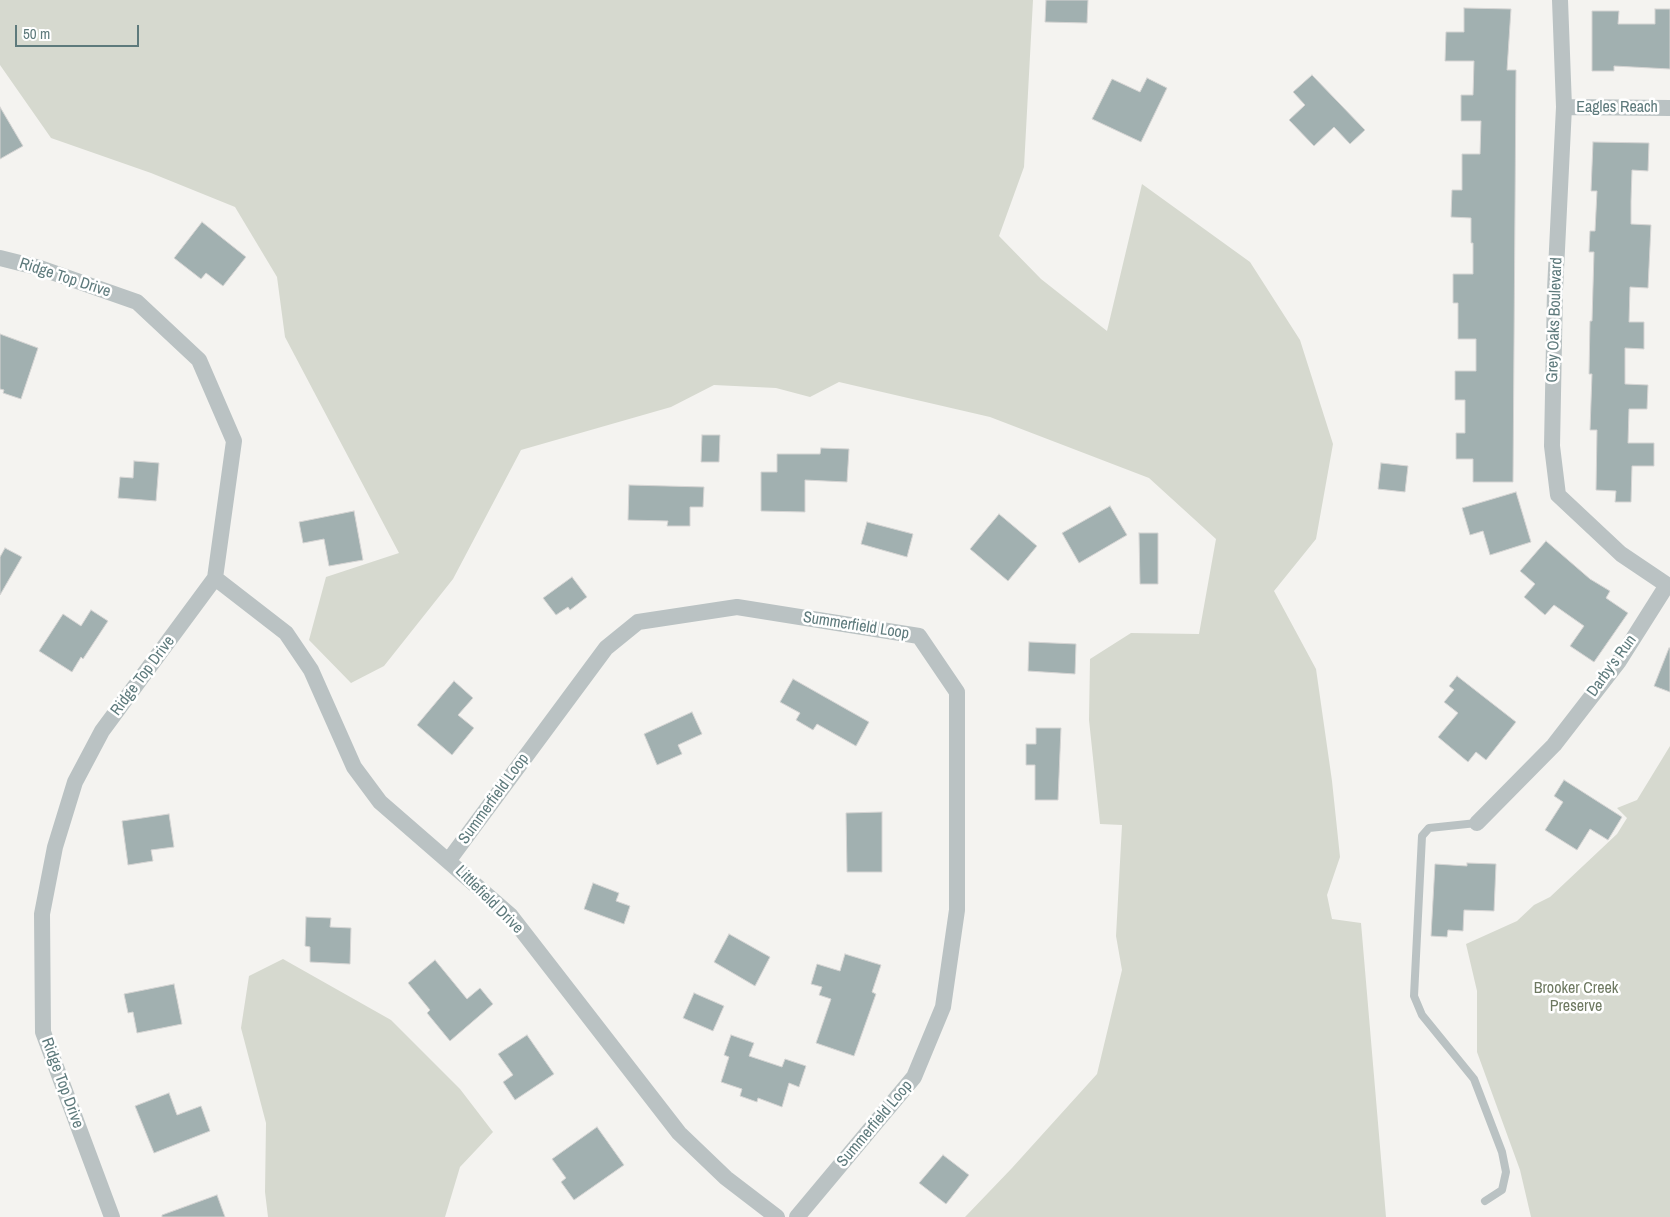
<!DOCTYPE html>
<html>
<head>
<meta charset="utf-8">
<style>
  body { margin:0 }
  #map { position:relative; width:1670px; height:1217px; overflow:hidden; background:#f4f3f0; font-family:"Archivo Narrow",sans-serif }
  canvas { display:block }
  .scale { position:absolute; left:15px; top:25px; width:124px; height:22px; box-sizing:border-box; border:2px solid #5e7a7c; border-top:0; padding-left:6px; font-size:15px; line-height:18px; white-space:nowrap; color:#5e7a7c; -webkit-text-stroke:4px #fff; paint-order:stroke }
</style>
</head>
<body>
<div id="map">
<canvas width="1670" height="1217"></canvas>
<div class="scale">50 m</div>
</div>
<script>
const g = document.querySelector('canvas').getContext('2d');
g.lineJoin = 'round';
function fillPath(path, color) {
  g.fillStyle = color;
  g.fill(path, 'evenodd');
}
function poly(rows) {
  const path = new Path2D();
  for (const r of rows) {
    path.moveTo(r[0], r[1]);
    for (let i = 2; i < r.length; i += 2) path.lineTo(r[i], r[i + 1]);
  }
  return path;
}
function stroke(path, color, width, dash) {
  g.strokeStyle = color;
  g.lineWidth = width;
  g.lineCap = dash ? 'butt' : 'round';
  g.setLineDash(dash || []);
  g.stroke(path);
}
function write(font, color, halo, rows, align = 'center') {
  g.font = font + ' "Archivo Narrow",sans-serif';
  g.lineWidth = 5;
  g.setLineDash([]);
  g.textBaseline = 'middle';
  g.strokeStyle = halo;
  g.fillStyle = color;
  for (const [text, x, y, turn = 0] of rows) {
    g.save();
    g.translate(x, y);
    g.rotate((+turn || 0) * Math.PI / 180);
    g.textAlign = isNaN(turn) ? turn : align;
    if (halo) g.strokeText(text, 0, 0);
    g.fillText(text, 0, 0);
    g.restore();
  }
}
fillPath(poly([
  [0,0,1033,0,1024,167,999,236,1041,279,1107,331,1142,184,1250,262,1300,340,1333,444,1316,539,1274,591,1316,669,1332,781,1340,857,1327,895,1332,919,1361,923,1386,1217,965,1217,1012,1168,1097,1074,1122,970,1116,936,1122,825,1100,824,1089,720,1090,659,1131,633,1199,634,1216,539,1149,478,990,417,839,382,810,397,776,388,714,385,671,407,521,450,453,579,384,666,351,683,309,640,326,577,399,553,285,337,277,277,235,207,151,173,51,138,0,65],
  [1670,746,1670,1217,1531,1217,1520,1170,1477,1052,1477,991,1466,944,1517,921,1534,905,1550,897,1617,834,1627,818,1617,808,1637,800],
  [283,959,391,1020,460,1089,493,1132,460,1167,445,1217,268,1217,265,1192,266,1123,241,1028,249,976]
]), '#d6d9cf');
const building = poly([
  [1046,0,1088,0,1087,23,1045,22,1046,0],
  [1464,8,1511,9,1507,70,1516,70,1513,482,1473,482,1473,459,1456,459,1456,433,1465,433,1465,400,1455,400,1455,371,1476,371,1476,339,1458,339,1458,303,1453,303,1453,274,1473,274,1473,243,1471,243,1471,218,1451,217,1452,190,1462,190,1462,154,1480,154,1481,121,1461,121,1461,95,1473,95,1474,61,1445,61,1446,32,1464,32,1464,8],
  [1655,9,1670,9,1670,69,1614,66,1614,71,1592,71,1592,11,1619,11,1618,24,1655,24,1655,9],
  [1312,75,1365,130,1350,144,1334,127,1314,146,1289,120,1305,105,1293,92,1312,75],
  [1147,78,1167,88,1141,142,1092,119,1112,79,1140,92,1147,78],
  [0,107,23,146,0,159,0,107],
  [1593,142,1649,143,1648,171,1632,170,1631,201,1631,224,1651,225,1648,288,1630,287,1629,322,1644,322,1644,349,1625,348,1625,384,1648,385,1647,409,1629,409,1628,443,1654,443,1654,466,1632,466,1631,502,1615,502,1616,491,1596,490,1597,430,1590,430,1592,374,1589,374,1590,321,1592,321,1594,252,1589,252,1590,231,1595,231,1597,191,1591,191,1593,142],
  [202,222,246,257,223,286,206,273,201,279,174,258,202,222],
  [0,334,38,348,21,399,3,393,4,390,0,389,0,334],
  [702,435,720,435,719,462,701,462,702,435],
  [821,448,849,449,847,482,805,480,805,512,761,511,761,472,777,472,777,454,820,454,821,448],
  [134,461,159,463,156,501,118,498,120,477,133,478,134,461],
  [1381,463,1408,466,1405,492,1378,489,1381,463],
  [629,485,704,487,703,507,690,507,690,526,667,526,668,521,628,520,629,485],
  [1516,492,1531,542,1490,555,1483,531,1470,535,1462,508,1516,492],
  [1110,506,1127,535,1079,563,1062,533,1110,506],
  [354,511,363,560,329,566,324,539,303,543,299,522,354,511],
  [999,514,1037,546,1008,581,970,549,999,514],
  [867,522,913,534,907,557,861,544,867,522],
  [1139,533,1158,533,1158,584,1140,584,1139,533],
  [1546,541,1590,579,1610,591,1606,598,1628,613,1594,662,1570,646,1584,626,1554,605,1545,615,1524,597,1535,584,1520,571,1546,541],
  [5,548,22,557,0,595,0,557,5,548],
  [572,577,587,597,570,610,568,607,556,615,543,598,572,577],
  [91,610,108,621,83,659,81,657,72,672,39,651,63,614,81,626,91,610],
  [1029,642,1076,644,1075,674,1028,671,1029,642],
  [1669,648,1670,648,1670,692,1654,686,1669,648],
  [1457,676,1516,722,1486,760,1476,752,1468,762,1438,737,1458,713,1444,702,1454,690,1449,686,1457,676],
  [793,679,869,722,856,746,817,724,813,730,796,720,800,713,780,702,793,679],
  [454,681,473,698,458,715,474,728,452,755,417,725,454,681],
  [692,712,702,734,678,745,682,754,657,765,644,734,692,712],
  [1036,728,1061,728,1058,800,1035,800,1035,765,1026,765,1026,744,1036,744,1036,728],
  [1564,780,1622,817,1608,840,1590,829,1577,850,1545,830,1563,802,1554,796,1564,780],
  [882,812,882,872,847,872,846,813,882,812],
  [169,814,174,847,151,850,153,861,128,865,122,821,169,814],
  [1467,863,1496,864,1494,911,1464,910,1463,931,1448,930,1447,937,1431,936,1435,864,1467,866,1467,863],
  [593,883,619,893,616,901,630,906,624,924,584,909,593,883],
  [306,917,331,918,330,927,351,928,350,964,310,962,310,947,305,946,306,917],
  [729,934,770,957,755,986,714,962,729,934],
  [845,954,881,965,872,992,876,994,854,1056,816,1043,831,999,819,995,822,987,811,984,817,964,840,971,845,954],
  [435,960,467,999,480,988,493,1004,450,1041,427,1013,430,1010,408,983,435,960],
  [174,984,182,1024,137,1033,133,1012,128,1013,124,994,174,984],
  [694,993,724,1006,713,1031,683,1018,694,993],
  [527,1035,554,1074,515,1100,503,1082,513,1075,498,1054,527,1035],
  [731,1035,754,1043,749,1056,782,1067,785,1059,806,1066,799,1087,789,1083,782,1107,758,1098,757,1102,740,1096,742,1089,721,1082,729,1057,724,1055,731,1035],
  [169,1093,177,1115,201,1106,210,1131,154,1153,135,1106,169,1093],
  [597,1127,624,1165,574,1200,561,1182,566,1178,552,1159,597,1127],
  [943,1155,969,1175,946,1204,919,1183,943,1155],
  [217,1195,225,1217,162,1217,162,1215,217,1195]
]);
fillPath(building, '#a1b0b0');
stroke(building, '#d5d4d3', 1);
stroke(poly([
  [1477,823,1429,828,1422,836,1414,996,1422,1015,1474,1079,1502,1152,1506,1172,1502,1190,1485,1201]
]), '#bac2c3', 8);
stroke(poly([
  [1560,0,1564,107,1555,290,1552,446,1558,495,1621,554,1670,587],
  [1564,107,1670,108],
  [0,258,40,268,137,302,199,360,234,441,215,578,102,731,75,782,55,847,42,914,43,1032,112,1217],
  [215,578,286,633,311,670,354,767,380,802,510,915,679,1133,726,1178,777,1217],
  [1477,823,1554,745,1619,661,1667,585],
  [449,860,606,648,638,622,737,607,919,636,957,692,957,910,943,1007,914,1077,797,1217]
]), '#bac2c3', 16);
write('16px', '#5e7a7c', '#fff', [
  ["Eagles Reach",1617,108],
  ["Ridge Top Drive",65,278,18],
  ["Grey Oaks Boulevard",1555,320,-88],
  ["Summerfield Loop",856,626,9],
  ["Darby's Run",1612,666,-54],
  ["Ridge Top Drive",143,676,-53],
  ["Summerfield Loop",494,799,-54],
  ["Littlefield Drive",489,900,45],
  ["Ridge Top Drive",62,1083,70],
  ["Summerfield Loop",875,1124,-50]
]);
write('16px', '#6e7961', '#fff', [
  ["Brooker Creek",1576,989],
  ["Preserve",1576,1007]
]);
</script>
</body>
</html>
